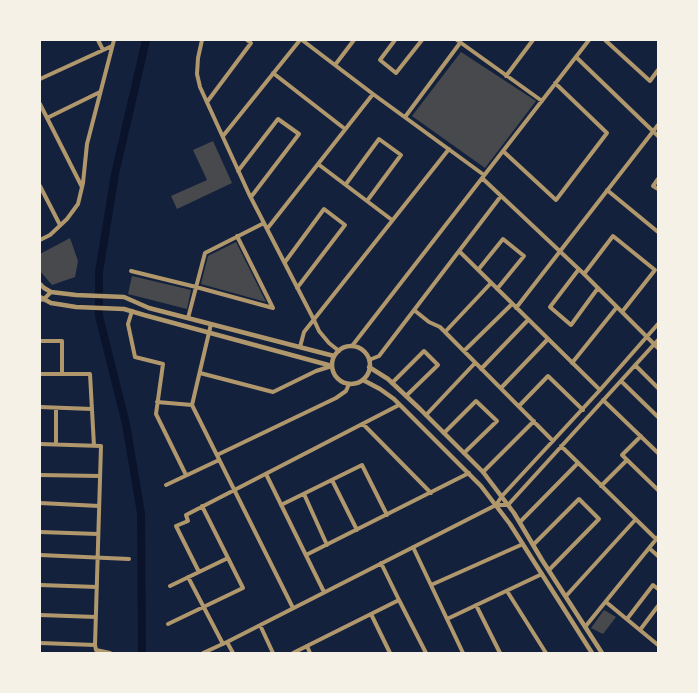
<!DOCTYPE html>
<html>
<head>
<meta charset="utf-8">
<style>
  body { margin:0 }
  #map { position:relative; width:698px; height:693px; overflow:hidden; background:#14213d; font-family:Lora,serif }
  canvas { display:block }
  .frame { position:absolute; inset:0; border:41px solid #f6f1e7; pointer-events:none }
</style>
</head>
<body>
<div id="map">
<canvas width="698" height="693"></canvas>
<div class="frame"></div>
</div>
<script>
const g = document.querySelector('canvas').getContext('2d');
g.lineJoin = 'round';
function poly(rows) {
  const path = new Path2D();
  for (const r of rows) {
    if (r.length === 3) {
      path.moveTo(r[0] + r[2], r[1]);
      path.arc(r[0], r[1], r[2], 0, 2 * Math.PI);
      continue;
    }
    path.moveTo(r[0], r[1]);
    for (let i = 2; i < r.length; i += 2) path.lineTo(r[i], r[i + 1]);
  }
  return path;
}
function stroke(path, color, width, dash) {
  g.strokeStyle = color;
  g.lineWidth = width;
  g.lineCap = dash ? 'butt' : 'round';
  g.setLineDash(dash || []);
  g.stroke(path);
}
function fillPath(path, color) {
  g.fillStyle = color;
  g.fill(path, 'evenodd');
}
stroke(poly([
  [142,653,141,513,126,424,99,316,99,272,115,174,146,40]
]), '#0b132b', 8);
fillPath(poly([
  [461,52,536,101,485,168,412,116],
  [213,141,232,183,177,209,171,196,207,180,193,150],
  [70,238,78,261,75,277,52,285,40,271,40,254],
  [236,242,266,302,201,284,208,256],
  [132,276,191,290,187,309,128,294],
  [604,610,616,617,603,634,591,628]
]), '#48494c');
stroke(poly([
  [98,40,103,50],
  [202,40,198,58,197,74,200,87,249,194,314,320,319,331,329,343,339,351],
  [302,40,373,94,484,175],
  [395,40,380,60,396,73,422,40],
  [457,40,542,101],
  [605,40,650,81,658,70],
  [576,57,658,136],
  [335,65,354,40],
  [273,73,345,129],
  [506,76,533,40],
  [40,79,112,46],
  [207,102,251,43,247,40],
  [40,104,82,187],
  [405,117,460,43],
  [47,118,100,92],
  [223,136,300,40],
  [503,151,556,200,607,133,555,83],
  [318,164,392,220],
  [238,171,278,119,299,134,251,197],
  [482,178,584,274,658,348],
  [658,179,653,186,658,189],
  [346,184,379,139,401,155,367,201],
  [40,186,60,225],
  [607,190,658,232],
  [267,229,373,94],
  [40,240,50,235,67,219,78,204,83,183,87,144,114,40],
  [459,251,600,390],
  [285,262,324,209,345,225,297,288],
  [579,269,550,307,571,325,598,288],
  [478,270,503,239,524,256,497,289],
  [131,271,196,287,273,308,237,236],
  [584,274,613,236,655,270,622,312],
  [40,300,44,299,51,292],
  [516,308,658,125],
  [414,310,429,322,440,327,553,441],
  [132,311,128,324,135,357,163,364,156,414,186,475],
  [188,318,205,253,264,223],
  [211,324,192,405,293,608],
  [445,332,491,283],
  [40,341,62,341,62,374],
  [352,346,589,40],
  [300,347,304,332,449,149],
  [464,351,512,304],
  [369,360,379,356,501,196],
  [572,363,617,307],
  [635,365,658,388],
  [481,369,528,320],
  [200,373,273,392,316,371,332,366],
  [40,374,90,374,94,446],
  [621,381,658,417],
  [392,383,424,351,438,365,406,396],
  [501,388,548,339],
  [603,400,658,453],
  [157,402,192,405],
  [519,406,548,376,583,410],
  [40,407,92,409],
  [56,408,56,444],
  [426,415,475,363],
  [363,424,431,493],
  [444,433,476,401,497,421,464,453],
  [641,436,622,455,658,490],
  [40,444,101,446,95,645,96,650,110,653],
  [561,446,656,539],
  [217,455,336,398,346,391,349,384],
  [483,472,534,421],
  [266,474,324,592],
  [40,475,100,476],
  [332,480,357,530],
  [166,485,219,460],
  [601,486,627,460],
  [304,494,327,545],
  [40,503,99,506],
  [281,505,362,465,387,515],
  [496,505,508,505,658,340],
  [520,522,578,463],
  [40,532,98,534],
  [533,545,579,499,599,519,549,570],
  [413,547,463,653],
  [649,548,658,556],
  [40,555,129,559],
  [306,555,469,473],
  [199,572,176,526,188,521,186,515,399,405],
  [188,577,223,644],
  [40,585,97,587],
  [431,585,523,544],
  [170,586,228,558],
  [507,591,546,653],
  [566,596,636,519],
  [399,600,426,653],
  [606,602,658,645],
  [476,605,500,653],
  [371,614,390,653],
  [40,615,96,617],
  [447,619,542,574],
  [627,619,653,585,658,589],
  [168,624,243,588,202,506],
  [260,625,273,653],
  [585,627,658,537],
  [640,630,658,606],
  [227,642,233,653],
  [40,643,95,645],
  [307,646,310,653],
  [203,653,227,642,496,505,502,496,600,390,658,324],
  [293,653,399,600,381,563]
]), '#b1986c', 4);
stroke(poly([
  [40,284,44,288,51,292,76,295,124,297,149,308,334,356],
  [40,297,51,303,76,307,124,309,144,315,332,366],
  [351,365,19],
  [369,367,388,379,420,409,483,472,514,513,542,560,602,653],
  [363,380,380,389,394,399,481,486,510,524,592,653]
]), '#b1986c', 4.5);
</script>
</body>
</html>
